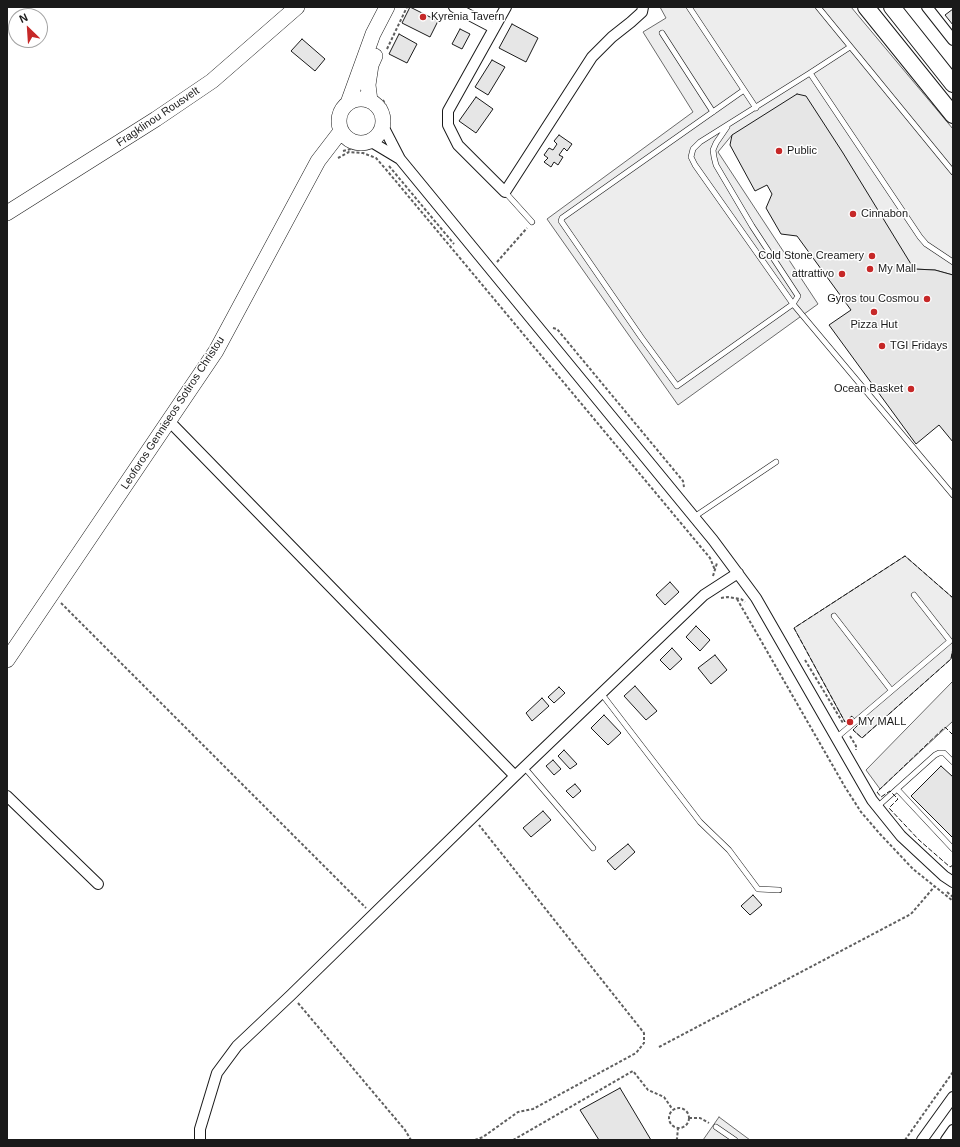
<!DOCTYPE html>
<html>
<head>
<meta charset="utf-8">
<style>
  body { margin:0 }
  #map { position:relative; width:960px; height:1147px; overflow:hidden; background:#fff; font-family:Arial,sans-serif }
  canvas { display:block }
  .frame { position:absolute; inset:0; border:8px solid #1a1a1a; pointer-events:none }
  .north { position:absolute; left:8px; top:8px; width:40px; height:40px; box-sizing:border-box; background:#fff; border:1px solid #a3a3a3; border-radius:50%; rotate:335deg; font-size:11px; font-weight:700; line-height:16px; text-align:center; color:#1a1a1a }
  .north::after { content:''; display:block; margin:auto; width:14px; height:18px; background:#c62828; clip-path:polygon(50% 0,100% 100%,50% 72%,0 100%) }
</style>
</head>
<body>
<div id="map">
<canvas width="960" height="1147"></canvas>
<div class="frame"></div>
<div class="north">N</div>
</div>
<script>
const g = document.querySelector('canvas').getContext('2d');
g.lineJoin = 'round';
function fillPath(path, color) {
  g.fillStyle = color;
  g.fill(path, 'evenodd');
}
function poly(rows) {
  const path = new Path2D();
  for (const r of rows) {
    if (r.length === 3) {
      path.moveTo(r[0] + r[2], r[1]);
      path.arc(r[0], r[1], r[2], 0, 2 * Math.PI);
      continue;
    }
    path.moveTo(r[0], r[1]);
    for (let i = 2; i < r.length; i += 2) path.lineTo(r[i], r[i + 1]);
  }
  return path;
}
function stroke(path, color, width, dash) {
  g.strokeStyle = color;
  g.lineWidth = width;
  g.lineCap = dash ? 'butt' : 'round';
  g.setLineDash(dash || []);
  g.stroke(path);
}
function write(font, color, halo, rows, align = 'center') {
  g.font = font + ' Arial,sans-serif';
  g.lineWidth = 3;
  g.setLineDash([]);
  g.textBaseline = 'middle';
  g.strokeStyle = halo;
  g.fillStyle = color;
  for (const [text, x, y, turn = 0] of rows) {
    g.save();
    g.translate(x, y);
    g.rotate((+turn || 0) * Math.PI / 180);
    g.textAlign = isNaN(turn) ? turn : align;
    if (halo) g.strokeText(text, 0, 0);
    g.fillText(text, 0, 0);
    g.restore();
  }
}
const parking = poly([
  [660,7,851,7,953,129,953,275,935,270,914,269,732,135,718,152,818,304,678,405,547,219,693,112,643,32,666,18,660,7],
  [905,556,953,598,953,648,951,659,862,738,853,730,859,724,852,716,845,722,794,628,905,556],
  [953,681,953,721,880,789,866,770,953,681],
  [719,1117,750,1140,703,1140,719,1117]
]);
fillPath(parking, '#ededed');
stroke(parking, '#6a6a6a', 1);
const building = poly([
  [410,7,438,21,430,37,402,23,410,7],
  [953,9,953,25,945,15,953,9],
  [512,24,538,38,526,62,499,48,512,24],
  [460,29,470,34,462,49,452,44,460,29],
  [399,34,417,44,407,63,389,54,399,34],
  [302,39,325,59,315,71,291,51,302,39],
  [492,60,505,67,488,95,475,87,492,60],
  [797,94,806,96,843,153,914,269,935,270,953,275,953,442,939,425,916,444,829,325,851,310,797,236,781,234,766,208,772,194,767,185,755,191,730,145,732,135,797,94],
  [476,97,493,109,476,133,459,121,476,97],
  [559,135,572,144,567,151,564,148,559,155,563,157,558,165,554,162,551,167,544,162,548,158,544,155,549,148,553,150,557,144,554,141,559,135],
  [670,582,679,592,665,605,656,595,670,582],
  [696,626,710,640,700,651,686,637,696,626],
  [672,648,682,659,670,670,660,660,672,648],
  [715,655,727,670,711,684,698,668,715,655],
  [635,686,657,711,646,720,624,696,635,686],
  [559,687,565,693,554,703,548,697,559,687],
  [542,698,549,706,532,721,526,713,542,698],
  [604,715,621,733,608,745,591,728,604,715],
  [564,750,577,764,570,769,558,756,564,750],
  [553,760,561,769,554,775,546,766,553,760],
  [941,766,953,777,953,838,911,796,941,766],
  [575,784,581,791,573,798,566,791,575,784],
  [543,811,551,820,531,837,523,828,543,811],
  [628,844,635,852,615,870,607,861,628,844],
  [753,895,762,905,750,915,741,906,753,895],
  [620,1088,651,1140,599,1140,580,1110,620,1088]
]);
fillPath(building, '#e6e6e6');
stroke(building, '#1a1a1a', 1);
const lane = poly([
  [689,7,756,108],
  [818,7,953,172],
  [662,33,713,112],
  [810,73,850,47],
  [727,127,716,143,713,150,714,157,716,165,752,226,798,296,793,304,677,386,641,337,561,221,562,218,744,90],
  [505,192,532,222],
  [953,262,926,244,920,237,810,73,700,142,693,149,691,157,695,165,793,304,953,495],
  [694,517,776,462],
  [834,616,891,690],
  [601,693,700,822,729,850,758,889,779,890],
  [836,738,950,641,914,595],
  [524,767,593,848],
  [897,789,953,849],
  [877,807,935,755,939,753,944,753,953,762],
  [716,1127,735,1140]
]);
const street = poly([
  [454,7,494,28],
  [506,7,448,111,448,125,458,145,505,192,592,57,612,37,631,22,642,12,643,7],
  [927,7,953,40],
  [383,126,400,159,713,540,756,598,872,800,901,836,944,876,953,882],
  [370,141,400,159],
  [169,421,515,776],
  [7,796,98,884],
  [200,1140,200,1129,217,1073,237,1046,291,995,515,776,704,595,738,573],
  [922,1140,953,1097],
  [946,1140,953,1130]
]);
const secondary = poly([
  [361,121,22],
  [370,101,368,85,371,65,375,56],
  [348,103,373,34,387,7],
  [7,213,156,119,212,81,297,7],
  [7,660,216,351,318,161,341,131]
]);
const primary = poly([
  [866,7,953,115],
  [892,7,953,84]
]);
stroke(lane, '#1a1a1a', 6);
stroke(street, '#1a1a1a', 12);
stroke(secondary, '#1a1a1a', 16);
stroke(primary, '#1a1a1a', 18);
stroke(poly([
  [387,49,407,7],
  [383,100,387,108,388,117],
  [343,151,358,147,362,148],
  [338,158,349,152,363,153,376,158,389,173,710,558,715,570],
  [389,166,454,244],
  [497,262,527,228],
  [553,328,557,329,683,481,684,487],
  [713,576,717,563],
  [721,598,728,597,741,599,745,602],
  [737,599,845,787,861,812,880,834,913,869,953,901],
  [61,603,366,908],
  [805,660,843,723],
  [850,736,856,746,856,750],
  [947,892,953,897],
  [298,1003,405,1130,411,1140],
  [659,1047,911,914,935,886],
  [679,1118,10],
  [689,1118,700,1118,709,1123],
  [475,1140,483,1137,518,1112,533,1109,636,1053,644,1043,644,1033,479,825],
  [513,1140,633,1071,648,1090,664,1097,673,1110],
  [676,1140,677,1139,678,1128],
  [905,1140,953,1072]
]), '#5f5f5f', 2, [3, 2]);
stroke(lane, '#fff', 5);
stroke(street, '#fff', 10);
stroke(secondary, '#fff', 15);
stroke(primary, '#fff', 16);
stroke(poly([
  [852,716,845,722,794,628,905,556,953,598],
  [859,724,853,730,862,738,951,659,953,648],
  [953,735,945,727,877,792,881,797,890,791,898,799,889,808,919,840,950,867,953,865]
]), '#1a1a1a', 1, [5, 2]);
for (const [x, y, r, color] of [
  [423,17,4,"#c62828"],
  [779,151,4,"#c62828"],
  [853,214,4,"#c62828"],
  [872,256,4,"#c62828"],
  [870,269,4,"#c62828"],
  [842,274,4,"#c62828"],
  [927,299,4,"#c62828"],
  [874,312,4,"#c62828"],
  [882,346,4,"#c62828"],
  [911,389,4,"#c62828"],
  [850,722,4,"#c62828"]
]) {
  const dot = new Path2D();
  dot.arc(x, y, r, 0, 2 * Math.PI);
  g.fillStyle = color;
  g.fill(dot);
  stroke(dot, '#fff', 1.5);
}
write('11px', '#1a1a1a', '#fff', [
  ["Kyrenia Tavern",431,17],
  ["Public",787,151],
  ["Cinnabon",861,214],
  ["Cold Stone Creamery",864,256,"right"],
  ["My Mall",878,269],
  ["attrattivo",834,274,"right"],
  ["Gyros tou Cosmou",919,299,"right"],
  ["Pizza Hut",874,325,"center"],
  ["TGI Fridays",890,346],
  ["Ocean Basket",903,389,"right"],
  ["MY MALL",858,722]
], 'left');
write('11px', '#1a1a1a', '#fff', [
  ["Fragklinou Rousvelt",158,117,-34],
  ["Leoforos Genniseos Sotiros Christou",173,413,-57]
]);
</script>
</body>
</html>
